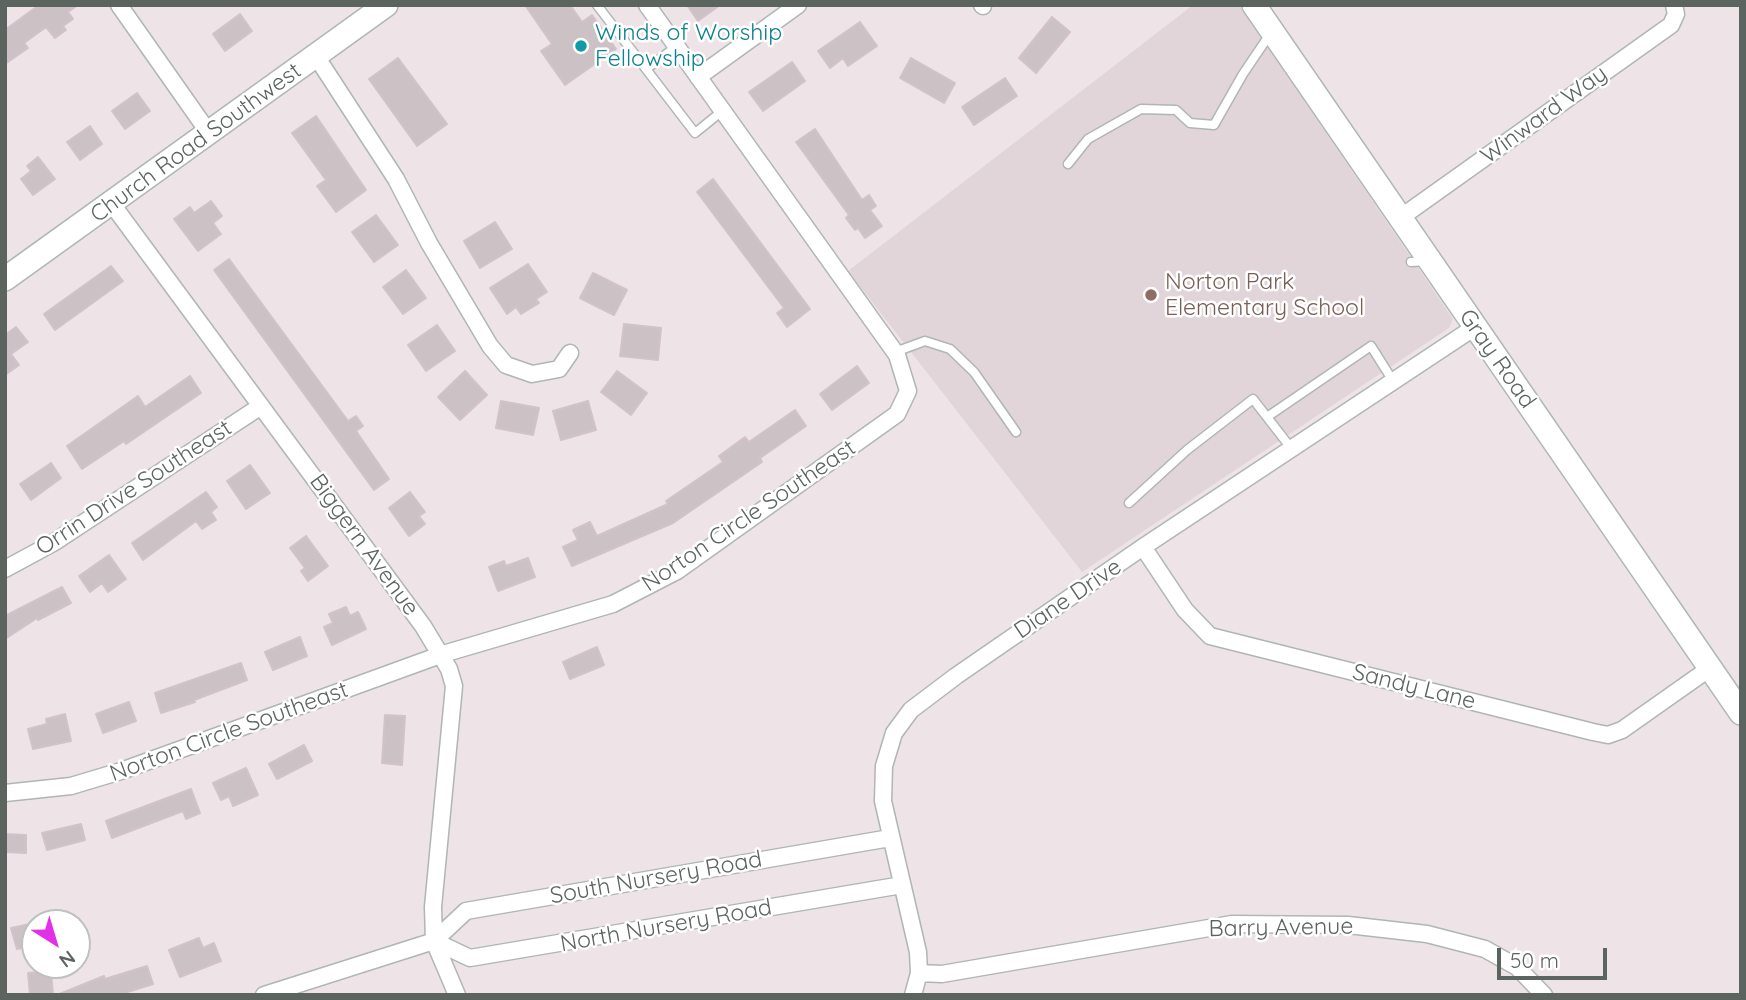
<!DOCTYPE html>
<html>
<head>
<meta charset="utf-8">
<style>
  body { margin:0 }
  #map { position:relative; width:1746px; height:1000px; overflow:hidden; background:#eee4e7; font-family:Quicksand,sans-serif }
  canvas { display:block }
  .frame { position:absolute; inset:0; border:7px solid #5c6460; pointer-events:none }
  .north { position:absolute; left:21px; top:909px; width:70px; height:70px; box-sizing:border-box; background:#fff; border:2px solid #bec1bf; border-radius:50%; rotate:143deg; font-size:19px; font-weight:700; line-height:28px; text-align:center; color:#5c6460 }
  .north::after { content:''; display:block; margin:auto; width:24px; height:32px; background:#e330e8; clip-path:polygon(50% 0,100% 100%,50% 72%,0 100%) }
  .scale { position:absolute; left:1497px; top:948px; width:110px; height:32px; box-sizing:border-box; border:4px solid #5c6460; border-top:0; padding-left:9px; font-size:21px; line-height:24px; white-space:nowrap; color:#5c6460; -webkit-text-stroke:5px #fff; paint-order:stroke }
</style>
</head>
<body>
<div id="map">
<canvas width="1746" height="1000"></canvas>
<div class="frame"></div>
<div class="north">N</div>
<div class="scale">50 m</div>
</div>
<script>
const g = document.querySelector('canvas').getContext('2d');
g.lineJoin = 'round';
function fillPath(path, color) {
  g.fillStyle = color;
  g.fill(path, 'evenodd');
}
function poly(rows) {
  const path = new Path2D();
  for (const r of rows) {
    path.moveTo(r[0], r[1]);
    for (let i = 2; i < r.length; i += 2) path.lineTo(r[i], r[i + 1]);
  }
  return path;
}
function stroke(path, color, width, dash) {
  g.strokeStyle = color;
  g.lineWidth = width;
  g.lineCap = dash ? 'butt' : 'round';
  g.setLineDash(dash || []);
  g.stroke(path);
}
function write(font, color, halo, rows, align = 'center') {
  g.font = font + ' Quicksand,sans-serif';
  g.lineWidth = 5;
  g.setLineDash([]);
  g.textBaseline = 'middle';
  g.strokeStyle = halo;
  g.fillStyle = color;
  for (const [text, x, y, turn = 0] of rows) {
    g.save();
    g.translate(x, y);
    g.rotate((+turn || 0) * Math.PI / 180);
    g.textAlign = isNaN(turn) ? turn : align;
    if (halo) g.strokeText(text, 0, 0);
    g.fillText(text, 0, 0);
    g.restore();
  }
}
fillPath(poly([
  [1193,5,1239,5,1453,319,1449,328,1082,572,848,271]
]), '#e1d5d9');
const building = poly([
  [39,5,78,5,68,12,73,19,63,26,66,30,55,38,46,27,24,43,28,48,5,64,5,30,39,5],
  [525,5,570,5,582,22,592,15,616,49,565,85,541,51,552,44,525,5],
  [687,5,720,5,698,21,687,5],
  [240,14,252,31,225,51,213,34,240,14],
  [1052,17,1070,32,1036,73,1019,58,1052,17],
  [860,22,877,46,848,66,843,58,830,68,818,51,860,22],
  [398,58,447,124,417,146,369,79,398,58],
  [911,58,955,83,944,103,900,78,911,58],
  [792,62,805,81,763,111,749,92,792,62],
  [1005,78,1017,96,974,125,962,107,1005,78],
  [137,93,150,111,125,129,112,111,137,93],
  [316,116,366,190,336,212,317,186,326,180,292,133,316,116],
  [90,126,102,144,80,160,67,142,90,126],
  [815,129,862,200,869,195,876,206,870,210,882,226,865,238,858,228,855,230,846,218,849,215,796,142,815,129],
  [38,157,55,179,33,195,21,179,31,171,27,166,38,157],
  [713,179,810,309,787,327,777,313,784,308,697,192,713,179],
  [211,201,222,216,213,223,221,234,198,251,174,219,190,207,194,213,211,201],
  [376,215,398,245,374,262,352,232,376,215],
  [495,222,512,249,480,268,464,241,495,222],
  [229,259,348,421,356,416,363,426,356,431,389,479,374,490,214,270,229,259],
  [528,264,547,292,536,299,539,303,521,314,516,307,507,314,490,288,528,264],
  [111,266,123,281,55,330,44,314,111,266],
  [406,270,426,298,403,314,383,287,406,270],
  [593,273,627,290,614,315,580,298,593,273],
  [624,324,661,328,658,360,620,356,624,324],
  [437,325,455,351,426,371,408,345,437,325],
  [16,327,28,342,11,354,19,365,5,375,5,335,16,327],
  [857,366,869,383,832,410,820,394,857,366],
  [465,371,487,395,460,420,438,397,465,371],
  [617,371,647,393,631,415,601,392,617,371],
  [190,376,201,393,126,444,124,441,82,469,67,446,138,396,145,407,190,376],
  [501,401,539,408,533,435,496,428,501,401],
  [588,401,596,430,561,440,553,411,588,401],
  [795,410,806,426,760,458,762,462,673,523,572,566,563,547,578,540,573,530,590,522,597,536,668,504,666,501,723,462,719,456,745,437,749,442,795,410],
  [51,463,61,478,31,500,20,484,51,463],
  [250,465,270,493,246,509,227,481,250,465],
  [206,492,217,507,211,512,216,520,202,529,196,521,143,560,132,543,206,492],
  [410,492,425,512,419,516,425,524,409,536,389,508,410,492],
  [306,536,328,566,308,581,301,571,305,568,290,548,306,536],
  [109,555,126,579,108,592,102,583,90,592,79,576,109,555],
  [528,558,535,577,498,591,489,567,504,561,506,566,528,558],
  [62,587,71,603,38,620,37,618,5,639,5,616,62,587],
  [346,607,350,616,358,612,366,629,332,645,324,627,333,623,329,614,346,607],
  [300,637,307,656,273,670,265,652,300,637],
  [597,647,604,665,570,679,563,662,597,647],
  [241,663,247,680,194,700,195,702,161,713,155,693,241,663],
  [129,702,136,721,103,733,96,714,129,702],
  [65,714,71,741,33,749,28,729,47,724,46,719,65,714],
  [385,715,405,716,402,765,382,763,385,715],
  [304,745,312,761,277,779,269,764,304,745],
  [246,768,258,795,233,806,229,796,221,800,213,783,246,768],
  [191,789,200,813,186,819,183,811,112,838,106,821,191,789],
  [81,824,85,840,47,850,42,833,81,824],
  [5,834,26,835,26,853,5,852,5,834],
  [35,923,35,945,17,949,11,928,35,923],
  [199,938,203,948,214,943,221,961,180,977,169,950,199,938],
  [147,966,153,984,118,995,57,995,104,976,105,979,147,966],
  [51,971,53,995,30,995,28,973,51,971]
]);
fillPath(building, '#ccc2c6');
stroke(building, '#d3c2c9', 2);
const lane = poly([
  [597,5,646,69,676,47],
  [646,69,695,133,721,112],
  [1068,164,1088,139,1141,109,1176,110,1190,123,1214,125,1243,74,1270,34],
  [1411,262,1427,261],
  [895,352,925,341,950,349,974,372,1016,432],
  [1267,417,1371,346,1393,381],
  [1129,503,1187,450,1253,399,1291,448]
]);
const street = poly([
  [119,5,209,133],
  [982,5,983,6],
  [316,56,396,179,429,243,490,346,506,365,532,374,559,369,570,353],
  [698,77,798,5],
  [112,204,423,626,449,669,454,686,433,907,434,941,457,995],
  [1400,218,1671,25,1676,14,1674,5],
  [1143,547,1185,610,1210,636,1593,732,1608,735,1622,730,1710,668],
  [5,569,53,543,261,406],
  [5,793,71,786,121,771,443,654,613,604,677,571,897,414,908,391,897,355,647,5],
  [434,941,470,958,902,885],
  [919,973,942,974,1232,924,1348,925,1427,934,1485,949,1517,967,1544,995],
  [264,995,434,941,466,911,890,838],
  [913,995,919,973,918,952,883,801,884,766,894,733,911,710,956,676,1143,547,1475,327]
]);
const secondary = poly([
  [1254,5,1741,713],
  [5,279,386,5]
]);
stroke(lane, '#afb6b3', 11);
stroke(street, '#afb6b3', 19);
stroke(secondary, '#aeb7b3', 26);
stroke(lane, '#fff', 8);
stroke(street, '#fff', 16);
stroke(secondary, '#fff', 23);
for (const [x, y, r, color] of [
  [581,46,7,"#0f9aa8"],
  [1151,295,7,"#8d6e63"]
]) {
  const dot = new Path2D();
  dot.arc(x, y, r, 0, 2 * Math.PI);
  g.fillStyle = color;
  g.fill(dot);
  stroke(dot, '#fff', 2.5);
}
write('23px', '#0d838f', '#fff', [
  ["Winds of Worship",595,33],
  ["Fellowship",595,59]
], 'left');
write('23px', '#5c6460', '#fff', [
  ["Winward Way",1544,115,-36],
  ["Church Road Southwest",196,143,-36],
  ["Gray Road",1497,359,55],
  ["Orrin Drive Southeast",134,488,-33],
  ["Norton Circle Southeast",749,516,-34],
  ["Biggern Avenue",364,545,54],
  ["Diane Drive",1068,599,-34],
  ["Sandy Lane",1414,687,14],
  ["Norton Circle Southeast",229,732,-20],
  ["South Nursery Road",656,878,-10],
  ["North Nursery Road",666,926,-10],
  ["Barry Avenue",1281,928,-1]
]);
write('23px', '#785e54', '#fff', [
  ["Norton Park",1165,282],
  ["Elementary School",1165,308]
], 'left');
</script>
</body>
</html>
